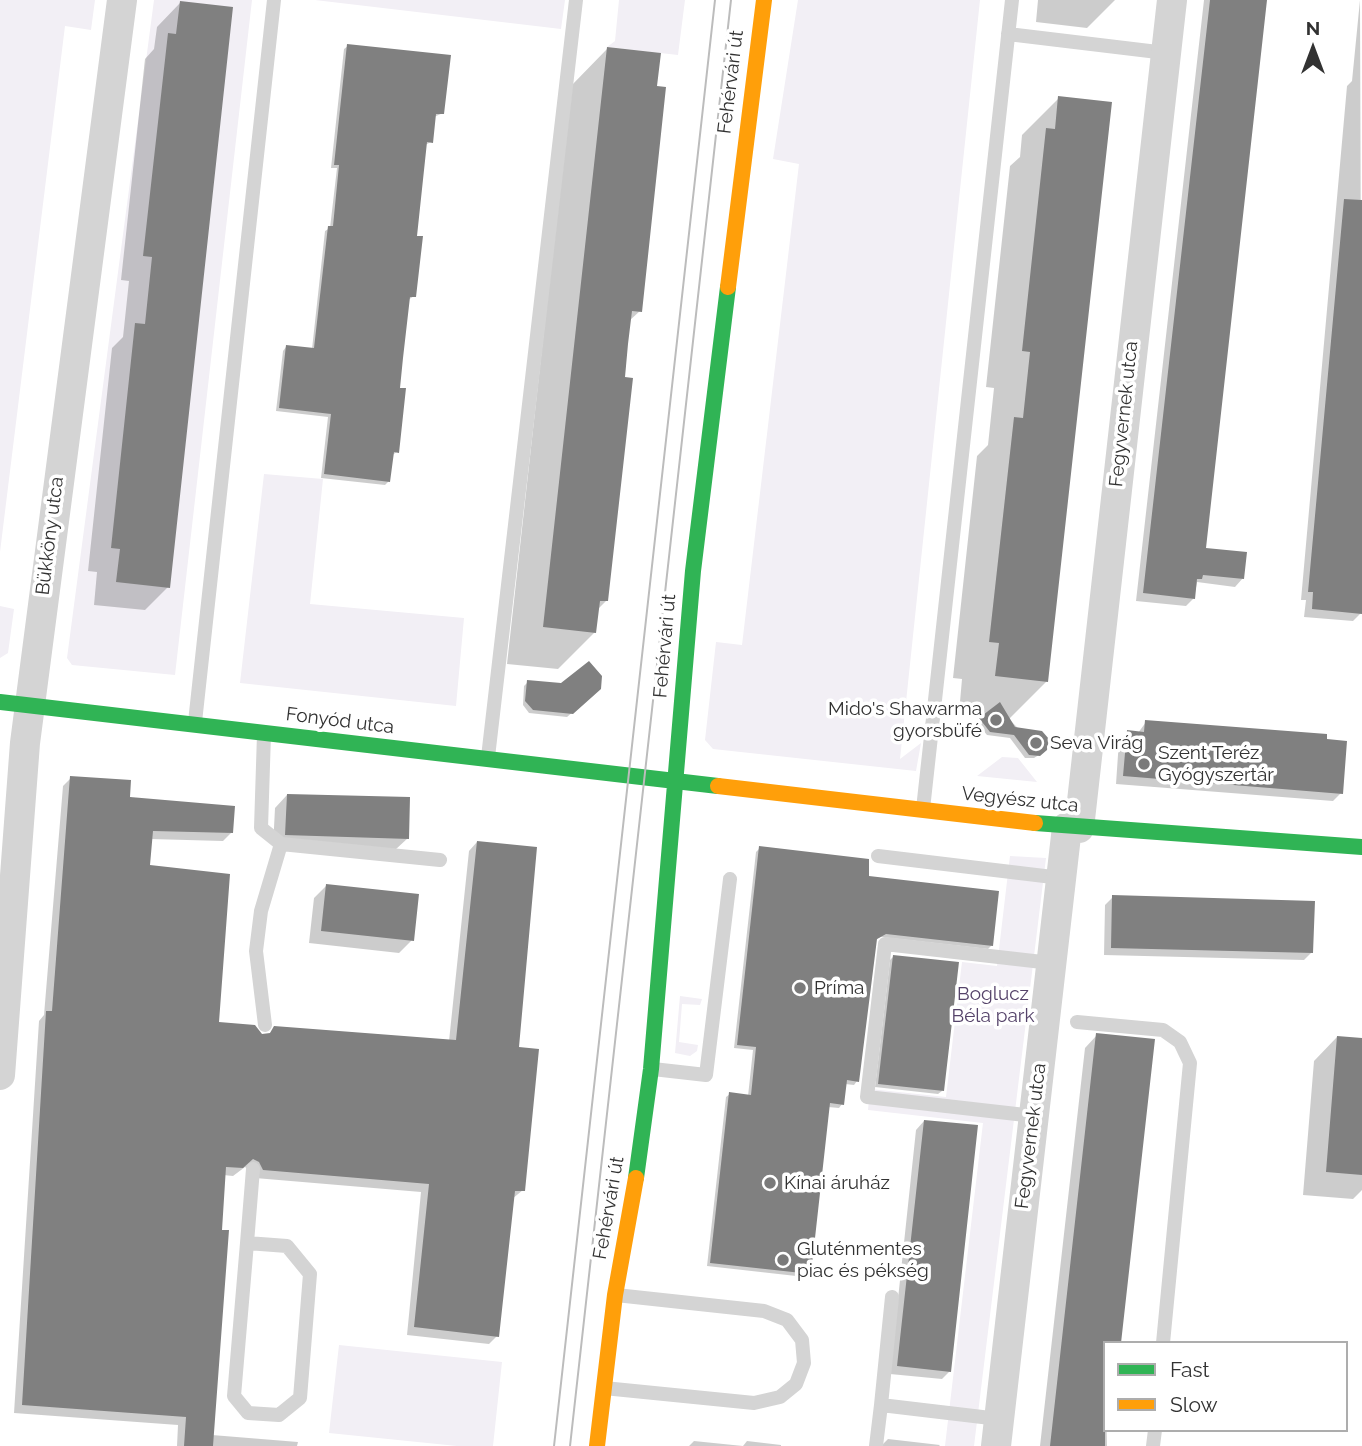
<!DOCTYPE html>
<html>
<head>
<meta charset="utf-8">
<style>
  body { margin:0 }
  #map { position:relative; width:1362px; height:1446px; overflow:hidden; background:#fff; font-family:Raleway,sans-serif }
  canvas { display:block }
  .legend { position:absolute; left:1103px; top:1341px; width:245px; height:91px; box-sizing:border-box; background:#fff; border:2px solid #adadad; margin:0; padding:9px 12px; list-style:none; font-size:21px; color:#323232 }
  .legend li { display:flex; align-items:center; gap:14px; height:35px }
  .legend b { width:35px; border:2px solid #adadad }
  .north { position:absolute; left:1278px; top:14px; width:70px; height:70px; -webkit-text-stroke:5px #fff; paint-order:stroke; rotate:0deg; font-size:19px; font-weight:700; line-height:28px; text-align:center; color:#323232 }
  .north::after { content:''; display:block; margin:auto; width:24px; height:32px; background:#323232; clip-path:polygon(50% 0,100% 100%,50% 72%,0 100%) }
</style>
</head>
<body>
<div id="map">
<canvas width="1362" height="1446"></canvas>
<ul class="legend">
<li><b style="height:9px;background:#30b455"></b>Fast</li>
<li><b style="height:9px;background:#ff9f0a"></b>Slow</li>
</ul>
<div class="north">N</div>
</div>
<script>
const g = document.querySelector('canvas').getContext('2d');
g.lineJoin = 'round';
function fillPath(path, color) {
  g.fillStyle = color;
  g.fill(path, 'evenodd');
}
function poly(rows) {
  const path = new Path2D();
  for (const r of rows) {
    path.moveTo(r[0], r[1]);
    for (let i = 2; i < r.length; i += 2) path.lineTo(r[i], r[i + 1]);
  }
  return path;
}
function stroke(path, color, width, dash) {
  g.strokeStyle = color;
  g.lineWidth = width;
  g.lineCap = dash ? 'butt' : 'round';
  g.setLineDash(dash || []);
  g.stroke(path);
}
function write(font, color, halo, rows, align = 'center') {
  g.font = font + ' Raleway,sans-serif';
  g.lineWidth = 7;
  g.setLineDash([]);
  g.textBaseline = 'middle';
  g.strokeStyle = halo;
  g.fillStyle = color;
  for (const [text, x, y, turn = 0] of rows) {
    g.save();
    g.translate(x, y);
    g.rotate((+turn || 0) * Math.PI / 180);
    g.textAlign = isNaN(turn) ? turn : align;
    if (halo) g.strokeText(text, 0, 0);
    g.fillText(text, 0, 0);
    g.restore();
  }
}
fillPath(poly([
  [0,0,95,0,91,30,65,26,0,552],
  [154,0,252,0,175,675,72,665,67,658],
  [315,0,565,0,561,29],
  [619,0,685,0,678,55,607,47,615,41],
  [798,0,980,0,900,759,921,743,916,771,713,749,705,740,716,642,742,645,799,164,773,159],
  [264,474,323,479,310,604,464,618,456,706,240,683],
  [0,606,14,609,8,653,0,658],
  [1002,757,1018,758,1037,782,977,776],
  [1010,856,1046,858,974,1446,945,1446,983,1123,868,1110,870,1089,946,1097,962,962,997,966],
  [680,996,702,999,700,1005,682,1004,679,1042,698,1045,697,1051,690,1056,675,1053],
  [339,1345,502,1362,493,1446,457,1446,329,1433]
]), '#f2eff5');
fillPath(poly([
  [1038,0,1115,0,1087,28,1036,22],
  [1204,0,1265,0,1204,550,1243,578,1235,587,1197,582,1194,598,1186,606,1136,601],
  [1360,0,1362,601,1361,613,1353,621,1304,617,1306,600,1301,600,1347,86,1352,81],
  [180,3,168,587,145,610,94,605,97,572,88,571,112,348,123,337,129,281,121,280,145,59,154,49,157,27],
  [348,46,443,113,434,117,431,142,425,145,415,237,414,296,408,300,398,389,397,452,392,455,389,481,385,485,321,478,328,417,276,411,283,351,286,347,312,349,325,231,330,228,337,168,331,168,344,49],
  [607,49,640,311,629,321,607,600,597,610,595,632,558,669,507,664,571,86],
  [1059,98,1047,681,1009,719,1042,753,1034,758,1025,758,1010,738,987,735,977,723,985,716,959,713,962,679,953,678,977,456,988,445,994,388,986,387,1010,166,1020,157,1022,135],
  [528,682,595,693,567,717,529,713,523,705,524,686],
  [1146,722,1341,793,1333,801,1116,784,1119,740,1127,732,1138,733],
  [71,778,231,833,223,841,150,839,149,867,218,1024,261,1036,268,1035,275,1028,449,1041,469,851,477,842,517,1048,523,1190,512,1199,497,1336,489,1344,407,1335,421,1192,255,1178,253,1173,245,1167,233,1176,223,1175,212,1435,298,1442,297,1446,177,1446,178,1425,14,1413,39,1021,44,1015,63,786],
  [287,795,408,838,395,850,273,847,275,808],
  [760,848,868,878,992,945,988,949,881,937,875,940,857,1081,854,1085,845,1084,842,1104,839,1108,828,1107,809,1273,805,1277,707,1266,726,1097,730,1094,748,1096,753,1050,734,1048,756,852],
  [326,886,412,940,399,953,309,943,314,898],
  [1113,897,1312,952,1304,960,1104,955,1105,905],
  [894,956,942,1091,938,1094,875,1087,890,960],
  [1097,1035,1107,1446,1040,1446,1085,1048],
  [1337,1037,1362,1039,1362,1190,1353,1199,1303,1195,1314,1061],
  [924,1121,950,1371,942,1379,890,1374,916,1130],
  [888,1439,940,1445,939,1446,881,1446],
  [694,1441,743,1446,747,1441,781,1445,781,1446,689,1446]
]), '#0003');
fillPath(poly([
  [1210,0,1267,0,1206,548,1247,552,1244,579,1203,575,1202,579,1197,579,1195,599,1143,593],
  [180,1,233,7,170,588,116,582,120,549,111,548,135,323,145,324,152,257,143,256,168,33,176,34],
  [347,44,451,55,444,114,436,114,433,143,427,142,417,236,423,236,416,297,410,297,403,358,400,388,406,388,399,453,394,452,390,482,324,474,331,414,279,408,286,345,314,348,328,226,333,226,339,165,334,165],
  [607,47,661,53,657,86,666,87,642,312,632,311,628,344,625,377,633,378,608,601,600,601,596,633,543,627],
  [1058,96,1112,102,1048,682,995,676,999,643,989,642,1014,417,1023,418,1030,352,1022,351,1046,128,1055,129],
  [1344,199,1362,200,1362,614,1312,609,1313,592,1308,592],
  [589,661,602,676,601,689,573,714,533,710,525,701,527,680,561,683],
  [1000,702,1015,727,1042,731,1049,739,1047,750,1040,756,1029,755,1014,735,990,732,979,718],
  [1145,720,1327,734,1327,739,1347,741,1343,794,1123,776,1127,730,1144,732],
  [70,776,131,780,130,797,235,806,233,833,153,831,150,865,230,874,219,1022,255,1025,262,1034,270,1033,274,1026,456,1040,477,841,537,847,519,1047,539,1049,525,1191,515,1191,499,1337,414,1327,429,1184,263,1170,259,1162,253,1159,243,1168,226,1167,222,1230,229,1230,213,1446,184,1446,186,1417,22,1405,46,1011,52,1011],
  [287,794,410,797,409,839,285,835],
  [759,846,869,859,869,876,999,891,993,946,886,934,877,939,859,1082,847,1080,844,1105,830,1103,811,1274,710,1263,729,1092,751,1095,756,1047,737,1045],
  [326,884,419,894,414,941,321,931],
  [1112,895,1315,901,1313,953,1111,948],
  [893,955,959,962,944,1091,878,1084],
  [1096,1033,1155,1039,1121,1343,1105,1343,1105,1446,1050,1446],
  [1337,1036,1362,1038,1362,1175,1326,1172],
  [924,1120,978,1125,951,1372,897,1366]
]), '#808080');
stroke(poly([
  [1008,34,1166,53],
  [195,722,274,0],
  [264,734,261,828,281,844,261,911,256,951,265,1025],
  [488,757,576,0],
  [923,809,1012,0],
  [281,844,440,860],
  [878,856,1061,878],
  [1077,1022,1163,1030,1180,1042,1190,1063,1163,1343],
  [653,1069,706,1075,730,879],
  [1034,1116,867,1097,885,944,1051,963],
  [247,1243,287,1246,310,1274,300,1398,279,1415,248,1413,234,1396,247,1243,253,1169],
  [604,1388,754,1403,780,1397,796,1384,804,1363,802,1340,787,1320,764,1311,616,1295],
  [881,1405,892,1297],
  [876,1446,881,1405,999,1419],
  [1153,1446,1155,1430]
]), '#d4d4d4', 14);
stroke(poly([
  [1079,828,1172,0],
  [0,1075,25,743,122,0],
  [996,1446,1067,827]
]), '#d4d4d4', 30);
stroke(poly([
  [0,702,718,786],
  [1035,823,1362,847],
  [636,1178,651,1069,693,571,728,287]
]), '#30b455', 16);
stroke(poly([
  [728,287,764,0],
  [718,786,1035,823],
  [597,1446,615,1295,636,1178]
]), '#ff9f0a', 16);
stroke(poly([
  [554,1446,715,0],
  [570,1446,731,0]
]), '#bcbcbc', 2);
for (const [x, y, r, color] of [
  [996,720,7,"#7a7a7a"],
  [1036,743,7,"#7a7a7a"],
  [1144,764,7,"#7a7a7a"],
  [800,988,7,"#7a7a7a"],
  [770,1183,7,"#7a7a7a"],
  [783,1260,7,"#7a7a7a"]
]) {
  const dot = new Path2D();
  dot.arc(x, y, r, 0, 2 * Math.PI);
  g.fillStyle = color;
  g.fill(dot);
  stroke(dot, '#fff', 2.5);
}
write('19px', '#323232', '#fff', [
  ["Fehérvári út",731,82,-83],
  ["Fegyvernek utca",1124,414,-84],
  ["Bükköny utca",50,536,-83],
  ["Fehérvári út",665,646,-85],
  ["Fonyód utca",340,721,7],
  ["Vegyész utca",1020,800,6],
  ["Fegyvernek utca",1031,1136,-83],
  ["Fehérvári út",609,1208,-80]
]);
write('19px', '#323232', '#fff', [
  ["Mido's Shawarma",982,709,"right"],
  ["gyorsbüfé",982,731,"right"],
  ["Seva Virág",1050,743],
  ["Szent Teréz",1158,753],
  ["Gyógyszertár",1158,775],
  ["Príma",814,988],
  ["Kínai áruház",784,1183],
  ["Gluténmentes",797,1249],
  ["piac és pékség",797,1271]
], 'left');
write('19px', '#55436a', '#fff', [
  ["Boglucz",993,994],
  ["Béla park",993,1016]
]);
</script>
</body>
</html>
